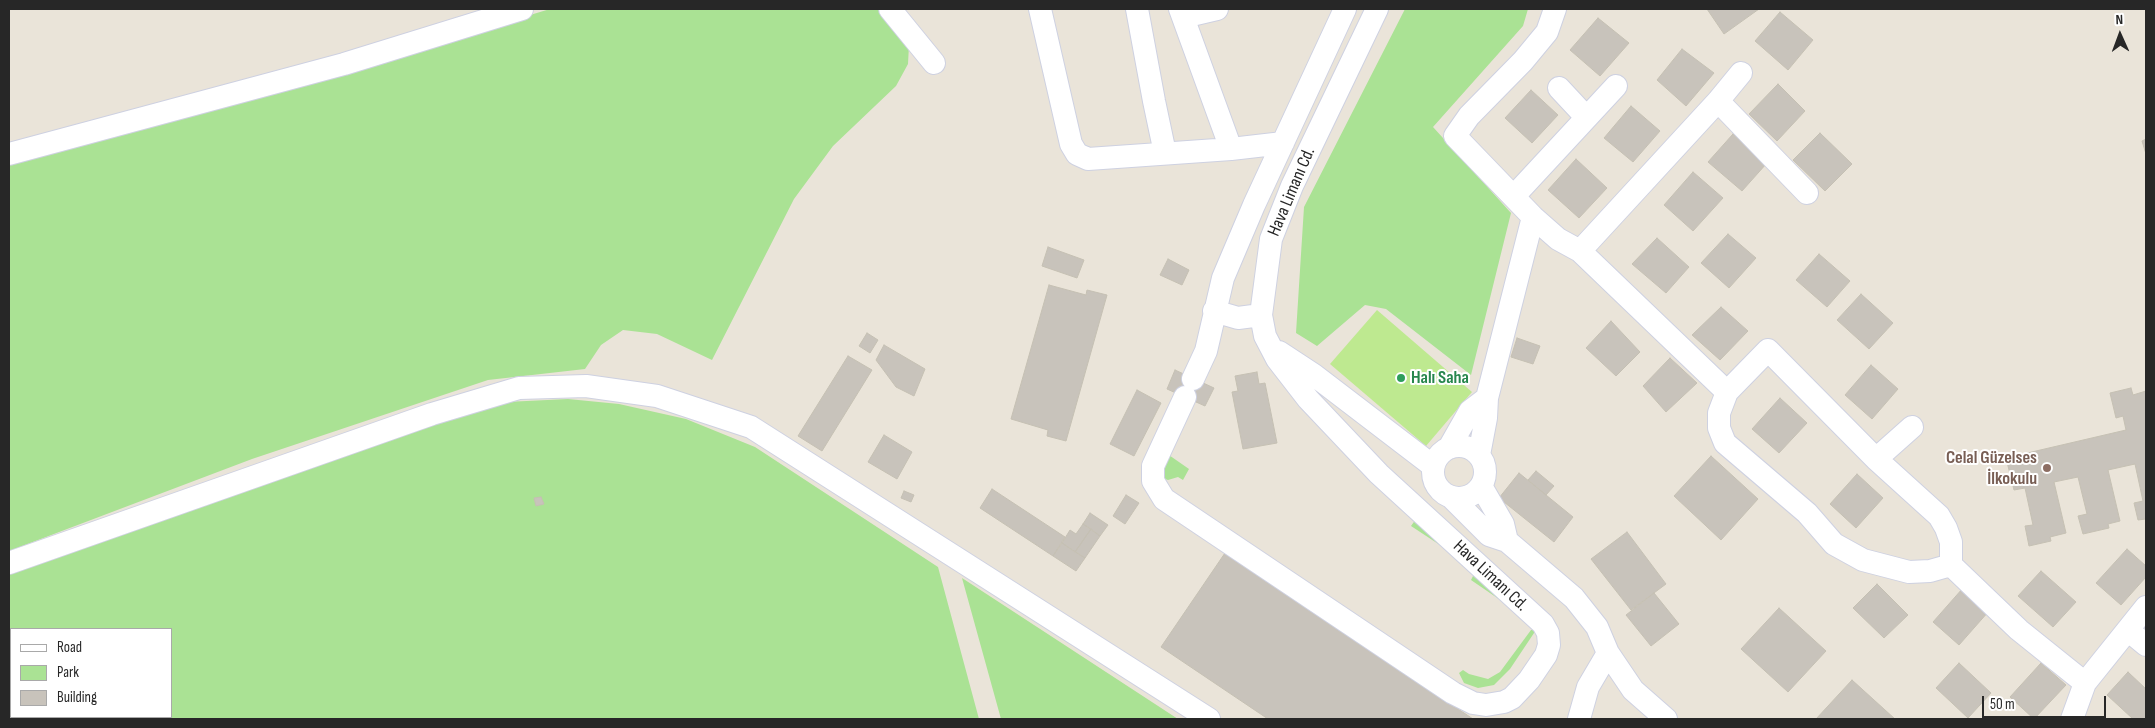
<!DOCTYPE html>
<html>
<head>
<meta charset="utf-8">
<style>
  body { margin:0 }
  #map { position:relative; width:2155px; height:728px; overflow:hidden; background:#eae4d9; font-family:"Sofia Sans Condensed",sans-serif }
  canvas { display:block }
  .frame { position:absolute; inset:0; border:10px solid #272727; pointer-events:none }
  .legend { position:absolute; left:10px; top:628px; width:162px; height:90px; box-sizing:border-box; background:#fff; border:1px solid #a9a9a9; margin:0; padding:6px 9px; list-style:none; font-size:15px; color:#272727 }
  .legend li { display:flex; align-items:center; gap:10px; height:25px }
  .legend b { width:25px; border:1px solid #a9a9a9 }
  .north { position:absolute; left:2095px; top:10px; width:50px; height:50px; -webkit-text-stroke:4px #fff; paint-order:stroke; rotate:358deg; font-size:14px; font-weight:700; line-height:20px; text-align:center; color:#272727 }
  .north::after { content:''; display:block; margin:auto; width:18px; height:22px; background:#272727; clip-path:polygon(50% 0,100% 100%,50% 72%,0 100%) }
  .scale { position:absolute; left:1982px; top:696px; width:124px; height:22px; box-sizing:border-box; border:2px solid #272727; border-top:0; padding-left:6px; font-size:15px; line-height:18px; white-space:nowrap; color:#272727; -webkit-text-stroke:4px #fff; paint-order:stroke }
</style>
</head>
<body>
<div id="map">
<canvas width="2155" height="728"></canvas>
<div class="frame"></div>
<ul class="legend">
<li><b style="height:6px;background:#fff"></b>Road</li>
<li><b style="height:14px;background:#aae294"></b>Park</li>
<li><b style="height:14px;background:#c8c3bb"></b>Building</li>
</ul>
<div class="north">N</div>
<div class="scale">50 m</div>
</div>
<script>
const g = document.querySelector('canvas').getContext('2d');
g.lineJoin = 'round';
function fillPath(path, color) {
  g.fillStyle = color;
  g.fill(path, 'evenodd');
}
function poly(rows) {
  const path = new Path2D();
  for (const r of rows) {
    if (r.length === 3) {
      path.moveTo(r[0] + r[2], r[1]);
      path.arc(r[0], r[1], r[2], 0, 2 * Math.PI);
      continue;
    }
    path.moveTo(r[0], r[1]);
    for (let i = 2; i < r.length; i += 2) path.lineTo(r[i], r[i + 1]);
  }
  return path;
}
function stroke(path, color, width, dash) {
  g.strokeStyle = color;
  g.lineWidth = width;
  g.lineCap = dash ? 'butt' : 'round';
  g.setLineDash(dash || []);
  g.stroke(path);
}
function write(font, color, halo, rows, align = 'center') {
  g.font = font + ' "Sofia Sans Condensed",sans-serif';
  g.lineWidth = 4;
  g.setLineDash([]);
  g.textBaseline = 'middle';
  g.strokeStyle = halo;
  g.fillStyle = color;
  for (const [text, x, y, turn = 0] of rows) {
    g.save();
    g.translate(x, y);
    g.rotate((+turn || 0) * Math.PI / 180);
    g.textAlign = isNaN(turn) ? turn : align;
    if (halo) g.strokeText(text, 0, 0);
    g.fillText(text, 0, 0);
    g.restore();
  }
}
fillPath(poly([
  [550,9,878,9,909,45,908,64,896,86,833,146,794,199,712,360,657,334,623,330,601,345,585,369,488,380,252,459,9,551,9,164,262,96],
  [1405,9,1528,9,1523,26,1433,127,1511,213,1471,375,1386,309,1365,305,1317,346,1296,333,1304,207],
  [568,399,619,404,686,419,755,447,938,567,979,719,9,719,9,575,439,423,506,402],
  [11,629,171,629,171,717,11,717],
  [1166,453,1189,469,1183,480,1178,477,1168,480,1162,478],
  [1416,519,1449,551,1411,526],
  [1474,574,1506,604,1471,580],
  [962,578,1178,719,1001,719],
  [1531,630,1536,630,1510,669,1494,685,1478,688,1464,683,1459,673,1463,670,1469,674,1488,679,1500,672]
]), '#aae294');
fillPath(poly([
  [1377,310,1472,392,1426,446,1330,364]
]), '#bee990');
const building = poly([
  [1707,9,1759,9,1724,34,1707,9],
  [1780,12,1813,40,1788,70,1755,41,1780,12],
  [1598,18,1629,43,1600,76,1570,50,1598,18],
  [1682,49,1714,73,1686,106,1657,80,1682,49],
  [1778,84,1805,111,1777,141,1749,114,1778,84],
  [1531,90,1558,115,1532,143,1505,118,1531,90],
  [1631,106,1660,131,1633,162,1604,138,1631,106],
  [1820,133,1852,164,1825,191,1793,160,1820,133],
  [1733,134,1767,163,1742,191,1708,162,1733,134],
  [2146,139,2146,154,2142,141,2146,139],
  [1576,159,1607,188,1579,218,1548,190,1576,159],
  [1693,172,1723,198,1693,231,1664,205,1693,172],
  [1728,234,1756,258,1729,288,1701,263,1728,234],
  [1657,238,1689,267,1666,293,1632,264,1657,238],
  [1048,247,1084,260,1077,278,1042,266,1048,247],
  [1819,254,1850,281,1827,307,1796,280,1819,254],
  [1168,259,1189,270,1182,285,1160,275,1168,259],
  [1049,285,1086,295,1087,290,1107,295,1066,441,1047,436,1048,430,1011,419,1049,285],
  [1861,294,1893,323,1869,349,1837,320,1861,294],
  [1721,307,1748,331,1720,360,1692,335,1721,307],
  [1611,321,1640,352,1616,376,1586,348,1611,321],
  [867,333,878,340,870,353,859,346,867,333],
  [1517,338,1540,346,1533,364,1511,357,1517,338],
  [884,345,925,369,914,396,896,387,876,360,884,345],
  [848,356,872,370,822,451,798,436,848,356],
  [1670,358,1697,383,1666,412,1643,386,1670,358],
  [1871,365,1898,389,1872,419,1845,395,1871,365],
  [1175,370,1214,388,1205,406,1167,389,1175,370],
  [1257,372,1259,384,1265,383,1277,443,1243,449,1232,392,1238,391,1235,376,1257,372],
  [2131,388,2133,395,2146,391,2146,519,2138,520,2134,503,2143,501,2135,464,2108,470,2120,521,2108,524,2109,528,2083,534,2078,516,2087,514,2078,477,2054,482,2066,533,2050,537,2051,541,2029,546,2025,526,2033,525,2025,488,2014,490,2006,458,2126,430,2123,416,2116,418,2110,393,2131,388],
  [1137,390,1161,403,1134,456,1110,444,1137,390],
  [1780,398,1807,423,1779,453,1752,429,1780,398],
  [884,435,912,452,897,479,868,462,884,435],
  [1711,456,1758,499,1721,540,1674,496,1711,456],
  [1536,471,1554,486,1546,495,1528,480,1536,471],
  [1519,473,1573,517,1554,542,1499,498,1519,473],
  [1857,474,1883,498,1856,528,1830,504,1857,474],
  [992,489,1065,537,1053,556,980,508,992,489],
  [904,491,914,495,911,502,901,498,904,491],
  [1126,495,1139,503,1125,524,1113,516,1126,495],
  [541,497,544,504,536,506,534,498,541,497],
  [1090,513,1108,525,1100,536,1083,524,1090,513],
  [1083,524,1091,529,1075,552,1062,543,1070,530,1076,534,1083,524],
  [1091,529,1100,536,1085,558,1075,552,1091,529],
  [1627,532,1666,584,1631,610,1591,559,1627,532],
  [1062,543,1085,558,1076,571,1053,556,1062,543],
  [2127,549,2146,566,2146,577,2121,605,2096,583,2127,549],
  [1225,553,1473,719,1268,719,1161,647,1225,553],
  [2041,571,2076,602,2053,627,2018,596,2041,571],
  [1877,584,1908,615,1884,638,1853,608,1877,584],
  [1963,588,1989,611,1959,645,1933,622,1963,588],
  [1654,593,1679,624,1651,646,1626,615,1654,593],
  [1779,608,1826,651,1788,692,1741,649,1779,608],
  [1959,663,1991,693,1968,718,1936,688,1959,663],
  [2041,663,2066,685,2034,719,2010,697,2041,663],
  [2128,672,2146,689,2146,719,2133,719,2107,695,2128,672],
  [1852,680,1895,719,1816,719,1852,680]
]);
fillPath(building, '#c8c3bb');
stroke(building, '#c5c0b3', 1);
const minor = poly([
  [890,9,934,63],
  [1040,9,1071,144,1077,154,1088,159,1231,149,1283,143],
  [1137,9,1154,101,1165,153],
  [1180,9,1231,149],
  [1555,9,1547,32,1523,61,1469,116,1455,136,1533,217,1558,239,1580,251,1727,392],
  [1183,17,1217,9],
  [1559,88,1586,117],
  [1718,101,1807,193],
  [9,154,344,64,522,9],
  [1514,196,1616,86],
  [1580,251,1718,101,1741,73],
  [1214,311,1238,318,1261,315],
  [1279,352,1314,375,1433,466],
  [1193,379,1206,351,1223,278,1254,205,1345,9],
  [1185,397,1153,466,1153,481,1164,499,1453,693,1473,703,1486,705,1504,702,1512,698,1529,680,1546,655,1549,645,1548,633,1543,624,1379,474,1308,399,1277,359,1265,336,1261,315,1271,239,1292,186,1377,9],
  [1459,472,26],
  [1449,448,1470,411,1487,398],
  [1479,455,1486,418,1487,398,1533,217],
  [1876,459,1912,427],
  [1481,486,1503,524,1507,541],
  [1452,498,1489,535,1507,541,1574,598,1597,627,1608,653,1633,690,1666,719],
  [9,563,432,414,519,388,586,386,657,396,751,427,1209,719],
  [1951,565,1930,571,1909,572,1863,560,1834,544,1807,513,1725,443,1719,428,1719,413,1727,392,1768,350,1876,459,1939,516,1946,528,1951,542,1951,565,2019,630,2085,683],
  [2129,631,2146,645],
  [1579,719,1588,687,1608,653],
  [2072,719,2085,683,2146,607]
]);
stroke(minor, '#ced1e1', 24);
stroke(minor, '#fff', 22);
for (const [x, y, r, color] of [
  [1401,378,5,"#2e9e5b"],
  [2047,468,5,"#8d6e63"]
]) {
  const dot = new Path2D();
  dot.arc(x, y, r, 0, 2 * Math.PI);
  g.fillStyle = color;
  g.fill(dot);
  stroke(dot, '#fff', 2);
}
write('18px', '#272727', '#fff', [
  ["Hava Limanı Cd.",1292,192,-67],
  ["Hava Limanı Cd.",1490,576,43]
]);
write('bold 18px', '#27864d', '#fff', [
  ["Halı Saha",1411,378]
], 'left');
write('bold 18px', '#785e54', '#fff', [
  ["Celal Güzelses",2037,458],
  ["İlkokulu",2037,479]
], 'right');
</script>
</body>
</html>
